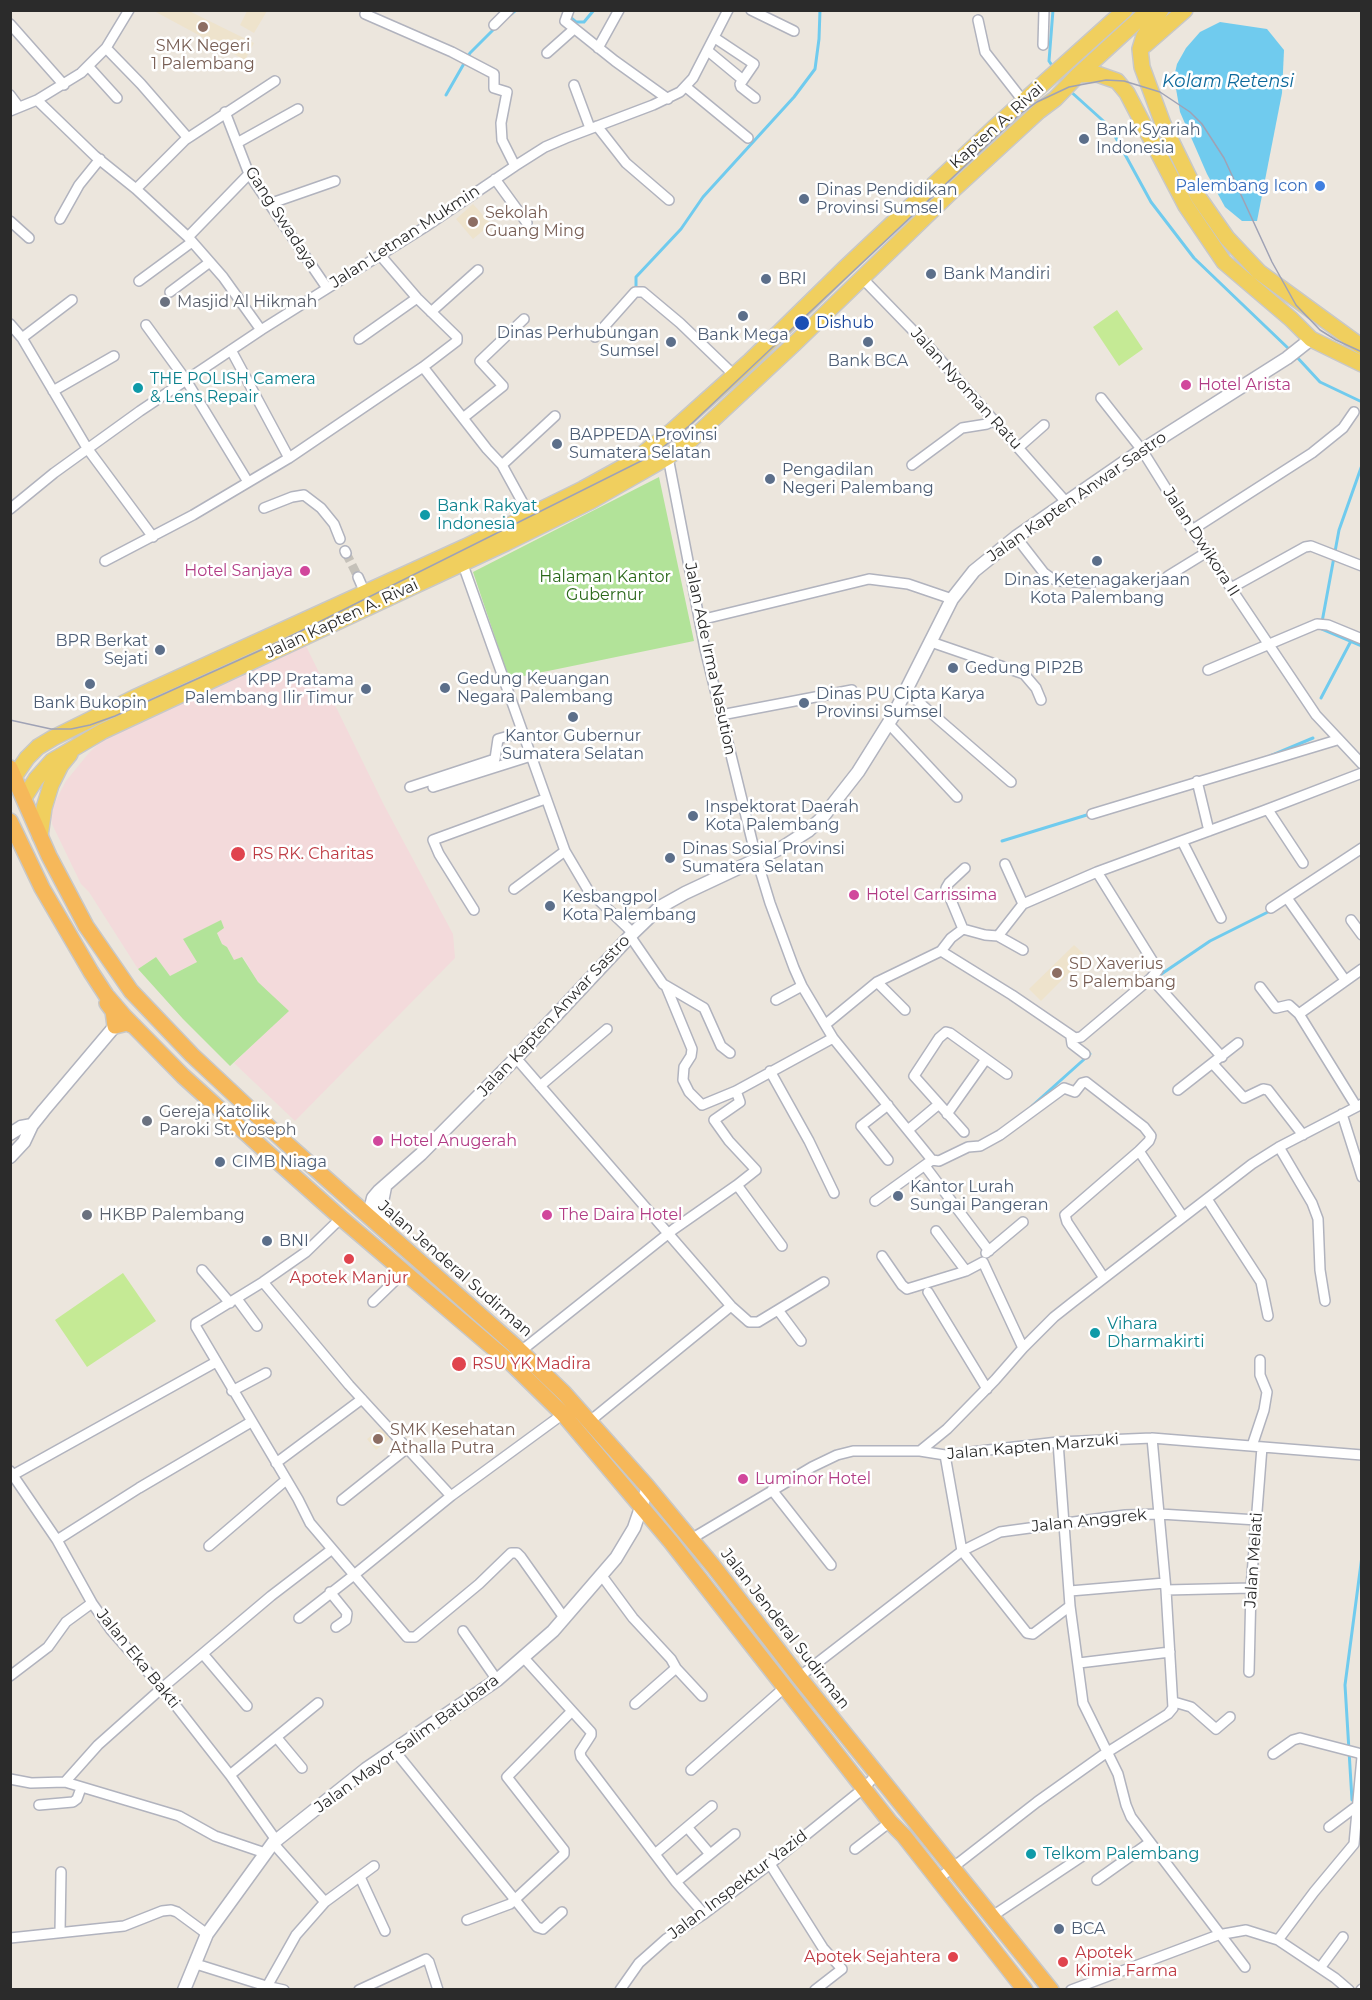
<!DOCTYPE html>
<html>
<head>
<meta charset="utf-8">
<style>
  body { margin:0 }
  #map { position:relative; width:1372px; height:2000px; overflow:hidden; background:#ece6dd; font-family:Montserrat,sans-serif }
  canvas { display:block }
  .frame { position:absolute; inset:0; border:12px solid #2b2b2b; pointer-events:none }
</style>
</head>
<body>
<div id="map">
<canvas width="1372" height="2000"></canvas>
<div class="frame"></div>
</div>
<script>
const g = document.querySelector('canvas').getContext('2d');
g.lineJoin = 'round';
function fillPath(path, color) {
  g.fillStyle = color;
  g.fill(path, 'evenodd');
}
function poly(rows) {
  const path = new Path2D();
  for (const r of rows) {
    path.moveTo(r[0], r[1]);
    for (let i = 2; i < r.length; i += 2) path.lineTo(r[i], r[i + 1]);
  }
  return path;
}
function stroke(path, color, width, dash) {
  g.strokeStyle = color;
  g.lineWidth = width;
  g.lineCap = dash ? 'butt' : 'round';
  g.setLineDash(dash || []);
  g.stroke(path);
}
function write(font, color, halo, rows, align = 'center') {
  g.font = font + ' Montserrat,sans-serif';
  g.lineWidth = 5;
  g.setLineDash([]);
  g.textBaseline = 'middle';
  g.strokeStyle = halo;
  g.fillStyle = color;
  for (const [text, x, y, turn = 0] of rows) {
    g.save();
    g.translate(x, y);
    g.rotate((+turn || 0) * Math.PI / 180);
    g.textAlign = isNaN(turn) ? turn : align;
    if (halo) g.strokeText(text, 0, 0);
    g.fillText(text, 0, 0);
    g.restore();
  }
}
fillPath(poly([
  [154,11,189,11,254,43,245,60],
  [247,11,267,11,254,33,240,25],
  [473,204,491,224,473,239,456,219],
  [1074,945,1086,956,1041,1001,1029,989],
  [381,1428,390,1438,376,1450,367,1439]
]), '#eee3cc');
fillPath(poly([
  [305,644,384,805,453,934,455,958,295,1121,234,1063,288,1011,258,982,243,957,234,961,227,947,222,944,217,932,221,921,183,939,197,962,170,976,156,957,138,969,89,892,81,884,52,824,51,815,56,800,66,781,88,754,99,743,116,733]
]), '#f3dadb');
fillPath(poly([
  [659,477,694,641,509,679,473,572],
  [221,920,224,928,217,933,222,944,227,947,234,960,242,957,258,982,289,1011,230,1066,183,1019,138,969,156,957,170,976,197,962,183,939]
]), '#b2e399');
fillPath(poly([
  [1117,310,1143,349,1119,366,1093,327],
  [123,1273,156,1321,87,1367,55,1320]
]), '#c5ea95');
fillPath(poly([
  [1220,22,1267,29,1284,50,1282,93,1257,221,1242,221,1225,207,1207,174,1180,112,1174,77,1177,64,1186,48,1200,32]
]), '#70cbee');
stroke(poly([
  [1053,10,1049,61,1053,67],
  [510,15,516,10],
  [570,17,576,22,584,22,594,10],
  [1069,90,1110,127,1151,202,1194,258,1290,350],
  [446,95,470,53,496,27],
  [636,288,636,277,681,229,703,197,794,97,815,69,819,39,820,10],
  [1295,355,1320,382,1362,402],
  [1322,622,1339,530,1362,465],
  [1322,629,1362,646],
  [1321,698,1351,641],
  [1270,756,1313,738],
  [1002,841,1090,814],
  [1157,977,1210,941,1270,911],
  [1032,1106,1090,1054,1086,1051],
  [1352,1800,1345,1685,1362,1556]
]), '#70cbee', 3);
stroke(poly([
  [346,553,358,577]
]), '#c5c1b9', 9, [9, 4.5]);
const minor = poly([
  [367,10,365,14,452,52,494,74,494,88,507,92,501,123,502,140,515,166],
  [569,10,565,21,615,61,668,99],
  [751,10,794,31],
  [978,20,985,52,1024,102],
  [10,24,64,85],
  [494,25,509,10],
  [715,38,754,64,743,80],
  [1043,45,1044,10],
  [106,48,141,84,188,138],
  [598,48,619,10],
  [708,51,743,80,740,84,741,87,755,98],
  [547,53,574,29],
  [88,66,117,98],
  [574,85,590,128],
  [686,87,748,138],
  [10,95,19,107],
  [37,100,95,156,136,189,188,237,223,277,261,330],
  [10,111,37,100,81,73,106,48,129,10],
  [225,112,249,174,327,288],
  [597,126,626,163,669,200],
  [237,143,298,109],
  [495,179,527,223],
  [136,189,185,140,275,81],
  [269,204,335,181],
  [60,219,79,185,100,159],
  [10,221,29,238],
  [188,237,249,174],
  [863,279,929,347,1066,502],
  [139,281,192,242],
  [170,292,210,262],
  [431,312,478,270],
  [10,324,22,338,87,448,153,537],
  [146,325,186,380,248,482],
  [595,337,635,292,643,292,680,323,734,375],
  [22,338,72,300],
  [359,339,417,298],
  [231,350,289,458],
  [423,367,487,449,502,465,530,516],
  [53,391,114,356],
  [1101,398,1142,450,1192,530,1316,715,1362,764],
  [463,418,503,386,480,361,524,319],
  [1019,447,1044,425],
  [668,457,705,649,756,857,770,903,794,968,802,986,833,1038,932,1160],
  [502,465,555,416],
  [912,465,962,428,987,424,995,420],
  [264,508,292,497,304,495,321,508,334,524,340,539],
  [10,509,54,473,140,411,261,330,425,227,515,166,545,147,566,138,653,105,680,92,693,78,728,10],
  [1192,530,1312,453,1343,428,1354,412],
  [1016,537,1044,573,1051,578,1058,581,1092,583],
  [345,551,346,553],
  [105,561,193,515,289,458,423,367,457,341,457,337,417,298,380,255],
  [462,562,565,851,588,890,633,933],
  [1168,576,1207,552],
  [358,577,365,593],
  [1231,588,1305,547,1311,546,1362,566],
  [700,620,869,579,908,584,952,599],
  [931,642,1024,674,1036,688,1041,700],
  [1208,670,1317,624,1328,625,1362,639],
  [907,692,1011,782],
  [721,715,852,690],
  [888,723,957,797],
  [1197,781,1209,831],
  [410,787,495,759,498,739,523,732],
  [433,787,531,756],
  [1268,810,1303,863],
  [1092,814,1337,740],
  [1182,841,1221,918],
  [1005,864,1023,904],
  [1097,872,1158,970,1151,978],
  [514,889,565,851],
  [1287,898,1345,980],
  [1271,908,1362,848],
  [474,910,439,854,433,840,545,799],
  [1351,920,1362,935],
  [963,929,946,888,949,883,965,868],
  [630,936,663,984,704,1008,721,1046,730,1053],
  [998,936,1023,950],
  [941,951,1012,995,1075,1038,1081,1037,1151,978,1222,1057],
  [877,982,905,1010],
  [666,986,692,1049,691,1056,684,1067,683,1080,689,1092,702,1105,736,1091,833,1038],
  [1260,987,1276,1008,1289,1005,1299,1014],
  [776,1000,802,986],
  [826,1024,877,982,941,951,951,938,963,929,985,935,998,936,1023,904,1097,872,1263,811,1362,773],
  [1071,1037,1072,1044,1085,1054],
  [516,1058,731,1306,749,1322,758,1322,824,1282],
  [1213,1064,1244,1098,1263,1089,1268,1090,1303,1135],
  [770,1071,809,1141,834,1193],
  [540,1086,607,1029],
  [1178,1090,1238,1043],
  [736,1091,740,1102,714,1120,729,1141,756,1170,737,1185],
  [1356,1106,1299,1014,1362,969],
  [947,1114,986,1059],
  [1342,1114,1362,1177],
  [908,1130,939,1104],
  [964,1132,914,1076,939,1038,946,1032,950,1033,1007,1074],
  [1279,1147,1312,1203,1318,1219,1320,1270,1325,1301],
  [1139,1151,1183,1217],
  [888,1160,861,1126,888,1105],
  [925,1166,989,1251],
  [1207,1199,1261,1282,1268,1316],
  [875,1201,932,1160,939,1161,968,1147,980,1146,1000,1135,1064,1088,1075,1092,1082,1083,1086,1082,1144,1127,1151,1136,1149,1141,1139,1151,1065,1215,1067,1222,1104,1278],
  [341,1218,306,1252,263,1282,201,1320,196,1323,196,1327,298,1499,310,1523,407,1637,415,1637,479,1584,511,1553,517,1553,521,1557,565,1619],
  [936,1231,966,1271],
  [986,1253,1023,1222],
  [882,1256,902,1285,907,1289,966,1271,983,1262,1023,1348],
  [202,1270,230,1303],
  [263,1282,349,1385,451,1496],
  [928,1292,987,1389],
  [237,1299,257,1326],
  [373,1302,405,1271],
  [778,1310,801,1341],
  [521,1351,674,1229,737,1185,782,1246],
  [232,1391,266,1373],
  [590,1421,731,1306],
  [1058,1442,1070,1606,1083,1703,1118,1774,1126,1805,1131,1817,1245,1967],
  [1252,1446,1264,1410,1267,1392,1260,1375,1260,1360],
  [920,1451,947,1429,995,1380,1023,1348,1054,1317,1073,1302,1252,1164,1279,1147,1362,1104],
  [945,1455,962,1551,1027,1633,1033,1634,1070,1606],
  [276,1463,362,1399],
  [10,1471,57,1540,92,1603,111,1630,162,1688,230,1775,276,1840],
  [13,1475,216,1362],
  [772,1490,831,1565],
  [342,1500,406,1449],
  [691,1539,812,1467,837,1455,853,1451,920,1451,945,1455,1058,1442,1152,1438,1362,1455],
  [57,1540,139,1488,251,1422],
  [209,1546,286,1480],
  [602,1576,633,1618,671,1659,676,1668,635,1704],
  [1166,1590,1251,1588],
  [1070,1591,1165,1583],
  [330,1592,347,1613,346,1620,336,1627],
  [299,1618,354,1575,451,1496,563,1414],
  [463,1631,497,1680],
  [203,1654,247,1706],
  [524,1658,591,1732,591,1735,580,1752,581,1757,676,1882,704,1914],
  [1079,1663,1170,1652],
  [676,1668,702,1696],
  [1249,1672,1251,1588,1262,1447],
  [10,1676,48,1647,66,1622,92,1603],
  [799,1677,962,1551,1000,1532,1125,1515,1160,1514,1257,1520],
  [1174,1702,1191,1707,1216,1729,1230,1717],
  [277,1738,302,1768],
  [394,1750,537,1927,543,1929,562,1912],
  [1273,1754,1293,1740,1300,1738,1358,1753,1362,1755],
  [691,1770,784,1688],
  [230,1775,318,1703],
  [10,1779,31,1783,65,1782],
  [39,1805,73,1802,77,1799,81,1788],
  [687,1827,710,1854],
  [1329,1827,1357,1806],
  [273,1843,325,1902],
  [855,1849,890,1822],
  [265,1853,215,1836,179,1816,65,1782,98,1745,162,1688,271,1596,331,1550],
  [655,1854,712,1806],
  [770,1864,823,1948,842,1969,815,1990],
  [360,1877,385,1931],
  [938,1879,1037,1802,1103,1755,1168,1714,1173,1708,1166,1590,1152,1438],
  [1097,1880,1149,1843],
  [676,1882,735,1834],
  [991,1917,1084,1855],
  [467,1920,510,1904,564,1854,564,1850,507,1777,572,1711],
  [60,1932,61,1872],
  [10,1938,124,1926,162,1911,171,1910,177,1912,207,1934],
  [1278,1940,1314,1892,1354,1844,1362,1757],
  [196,1964,266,1986,284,1990],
  [1320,1968,1343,1937],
  [265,1990,296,1935,325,1902,374,1866],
  [359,1990,426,1959,429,1962,438,1990],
  [620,1990,639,1963,666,1939,704,1914,770,1864,864,1788,877,1774],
  [1071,1990,1218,1935,1246,1930,1278,1940,1335,1978,1349,1990],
  [1361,1990,1362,1989]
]);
const tertiary = poly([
  [10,1134,21,1127,32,1125],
  [10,1157,24,1142,32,1125,44,1110,115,1026],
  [373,1221,371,1206,373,1198,379,1191,421,1154,516,1058,633,933,660,907,685,893,783,847,808,831,822,818,858,772,893,716,952,599,974,571,1016,537,1142,450,1287,358,1311,339],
  [385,1232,381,1207,385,1187],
  [184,1990,207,1934,273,1843,366,1769,497,1680,553,1631,616,1558,634,1528,648,1487]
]);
const primary = poly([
  [1161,10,1144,36,1140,49,1142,67,1163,124,1199,198,1227,238,1259,272,1362,347],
  [1145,45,1185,10],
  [1078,75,1149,10],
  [14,777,27,758,38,747,53,738,134,698,465,547,583,489,632,462,673,430,750,361,846,267,996,126,1125,10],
  [24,798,36,779,52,761,103,731,506,543,591,501,668,457,690,441,794,344,952,191,1039,111,1055,99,1078,75,1097,74,1117,81,1127,93,1186,206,1224,262,1291,319,1311,339,1362,364],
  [40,836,44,808,51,785,61,765,70,754]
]);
const trunk = poly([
  [10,768,49,856,86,926,131,991,192,1055,286,1143,514,1345,564,1393,646,1485,714,1567,799,1677,1051,1990],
  [10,821,42,888,91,972,106,995,124,1016,183,1076,258,1144,341,1218,512,1364,563,1414,671,1542,890,1822,904,1836,1025,1990],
  [107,1003,113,1011,115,1026,127,1023,134,1026]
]);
stroke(minor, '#b1b3be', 12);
stroke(tertiary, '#b1b3be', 15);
stroke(primary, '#c8c8c8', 18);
stroke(trunk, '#c8c8c8', 18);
stroke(minor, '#fff', 9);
stroke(tertiary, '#fff', 12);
stroke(primary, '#f0cf5e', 15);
stroke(trunk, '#f6b85a', 15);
stroke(poly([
  [10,720,51,729,71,729,90,725,115,716,281,641,645,459,662,448,689,426,1020,114,1037,102,1069,87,1106,80,1124,81,1160,92,1190,112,1202,124,1224,158,1272,262,1296,305,1320,330,1336,340,1362,352]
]), '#9fa2b5', 1.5);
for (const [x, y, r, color] of [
  [203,27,6,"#8d6e63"],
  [1084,139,6,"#5c6f8a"],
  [1320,186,6,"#3f7fe0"],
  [804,199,6,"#5c6f8a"],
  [473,222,6,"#8d6e63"],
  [931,274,6,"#5c6f8a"],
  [766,279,6,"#5c6f8a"],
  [165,302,6,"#6b7280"],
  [743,316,6,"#5c6f8a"],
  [802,323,8,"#1a4fb4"],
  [671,342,6,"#5c6f8a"],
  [868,342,6,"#5c6f8a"],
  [1186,385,6,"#d1479c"],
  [138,388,6,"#0f9aa8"],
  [557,444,6,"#5c6f8a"],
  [770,479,6,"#5c6f8a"],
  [425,515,6,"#0f9aa8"],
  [1097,561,6,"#5c6f8a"],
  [305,571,6,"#d1479c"],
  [160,650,6,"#5c6f8a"],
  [953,668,6,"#5c6f8a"],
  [90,684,6,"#5c6f8a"],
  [445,688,6,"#5c6f8a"],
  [366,689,6,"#5c6f8a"],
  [804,703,6,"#5c6f8a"],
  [573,717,6,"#5c6f8a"],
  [693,816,6,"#5c6f8a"],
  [238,854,8,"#e0444e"],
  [670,858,6,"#5c6f8a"],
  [854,895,6,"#d1479c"],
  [550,906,6,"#5c6f8a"],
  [1057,973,6,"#8d6e63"],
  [147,1121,6,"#6b7280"],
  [378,1141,6,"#d1479c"],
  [220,1162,6,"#5c6f8a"],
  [898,1196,6,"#5c6f8a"],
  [87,1215,6,"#6b7280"],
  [547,1215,6,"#d1479c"],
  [267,1241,6,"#5c6f8a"],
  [349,1259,6,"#e0444e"],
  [1095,1333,6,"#0f9aa8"],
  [459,1364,8,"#e0444e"],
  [378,1439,6,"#8d6e63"],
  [743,1479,6,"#d1479c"],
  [1031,1854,6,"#0f9aa8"],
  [1059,1929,6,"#5c6f8a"],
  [953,1957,6,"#e0444e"],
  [1063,1962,6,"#e0444e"]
]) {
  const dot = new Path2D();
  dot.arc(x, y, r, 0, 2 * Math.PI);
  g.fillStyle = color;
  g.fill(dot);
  stroke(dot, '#fff', 2);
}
write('16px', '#785e54', '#fff', [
  ["SMK Negeri",203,46,"center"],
  ["1 Palembang",203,64,"center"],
  ["Sekolah",485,213],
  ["Guang Ming",485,231],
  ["SD Xaverius",1069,964],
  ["5 Palembang",1069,982],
  ["SMK Kesehatan",390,1430],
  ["Athalla Putra",390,1448]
], 'left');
write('16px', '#2b2b2b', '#fff', [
  ["Kapten A. Rivai",997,126,-42],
  ["Gang Swadaya",281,218,57],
  ["Jalan Letnan Mukmin",405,237,-33],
  ["Jalan Nyoman Ratu",966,389,48],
  ["Jalan Kapten Anwar Sastro",1077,497,-35],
  ["Jalan Dwikora II",1201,542,57],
  ["Jalan Kapten A. Rivai",342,619,-25],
  ["Jalan Ade Irma Nasution",710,659,78],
  ["Jalan Kapten Anwar Sastro",554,1016,-47],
  ["Jalan Jenderal Sudirman",455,1269,41],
  ["Jalan Kapten Marzuki",1033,1447,-5],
  ["Jalan Anggrek",1089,1521,-6],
  ["Jalan Melati",1254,1560,-86],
  ["Jalan Jenderal Sudirman",785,1629,52],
  ["Jalan Eka Bakti",138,1659,51],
  ["Jalan Mayor Salim Batubara",407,1744,-36],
  ["Jalan Inspektur Yazid",738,1885,-37]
]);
write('16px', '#4e5e75', '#fff', [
  ["Bank Syariah",1096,130],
  ["Indonesia",1096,148],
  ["Dinas Pendidikan",816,190],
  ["Provinsi Sumsel",816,208],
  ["Bank Mandiri",943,274],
  ["BRI",778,279],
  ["Dinas Perhubungan",659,333,"right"],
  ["Sumsel",659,351,"right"],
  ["Bank Mega",743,335,"center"],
  ["Bank BCA",868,361,"center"],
  ["BAPPEDA Provinsi",569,435],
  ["Sumatera Selatan",569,453],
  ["Pengadilan",782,470],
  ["Negeri Palembang",782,488],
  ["Dinas Ketenagakerjaan",1097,580,"center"],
  ["Kota Palembang",1097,598,"center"],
  ["BPR Berkat",148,641,"right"],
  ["Sejati",148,659,"right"],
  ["Gedung PIP2B",965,668],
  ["Gedung Keuangan",457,679],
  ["Negara Palembang",457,697],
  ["KPP Pratama",354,680,"right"],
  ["Palembang Ilir Timur",354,698,"right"],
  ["Dinas PU Cipta Karya",816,694],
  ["Provinsi Sumsel",816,712],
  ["Bank Bukopin",90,703,"center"],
  ["Kantor Gubernur",573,736,"center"],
  ["Sumatera Selatan",573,754,"center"],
  ["Inspektorat Daerah",705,807],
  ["Kota Palembang",705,825],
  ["Dinas Sosial Provinsi",682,849],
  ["Sumatera Selatan",682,867],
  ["Kesbangpol",562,897],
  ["Kota Palembang",562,915],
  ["CIMB Niaga",232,1162],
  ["Kantor Lurah",910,1187],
  ["Sungai Pangeran",910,1205],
  ["BNI",279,1241],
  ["BCA",1071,1929]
], 'left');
write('16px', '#366cbe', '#fff', [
  ["Palembang Icon",1308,186]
], 'right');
write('16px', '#5b616d', '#fff', [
  ["Masjid Al Hikmah",177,302],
  ["Gereja Katolik",159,1112],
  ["Paroki St. Yoseph",159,1130],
  ["HKBP Palembang",99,1215]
], 'left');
write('16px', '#164399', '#fff', [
  ["Dishub",816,323]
], 'left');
write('16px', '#0d838f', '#fff', [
  ["THE POLISH Camera",150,379],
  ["& Lens Repair",150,397],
  ["Bank Rakyat",437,506],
  ["Indonesia",437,524],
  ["Vihara",1107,1324],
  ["Dharmakirti",1107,1342],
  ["Telkom Palembang",1043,1854]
], 'left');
write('16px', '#b23c85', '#fff', [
  ["Hotel Arista",1198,385],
  ["Hotel Sanjaya",293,571,"right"],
  ["Hotel Carrissima",866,895],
  ["Hotel Anugerah",390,1141],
  ["The Daira Hotel",559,1215],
  ["Luminor Hotel",755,1479]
], 'left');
write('16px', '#2a681a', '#fff', [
  ["Halaman Kantor",605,577],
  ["Gubernur",605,595]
]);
write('16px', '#be3a42', '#fff', [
  ["RS RK. Charitas",252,854],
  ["Apotek Manjur",349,1278,"center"],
  ["RSU YK Madira",472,1364],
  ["Apotek",1075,1953],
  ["Kimia Farma",1075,1971],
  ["Apotek Sejahtera",941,1957,"right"]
], 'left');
write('italic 18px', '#0e699b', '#fff', [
  ["Kolam Retensi",1228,82]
]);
</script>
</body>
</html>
